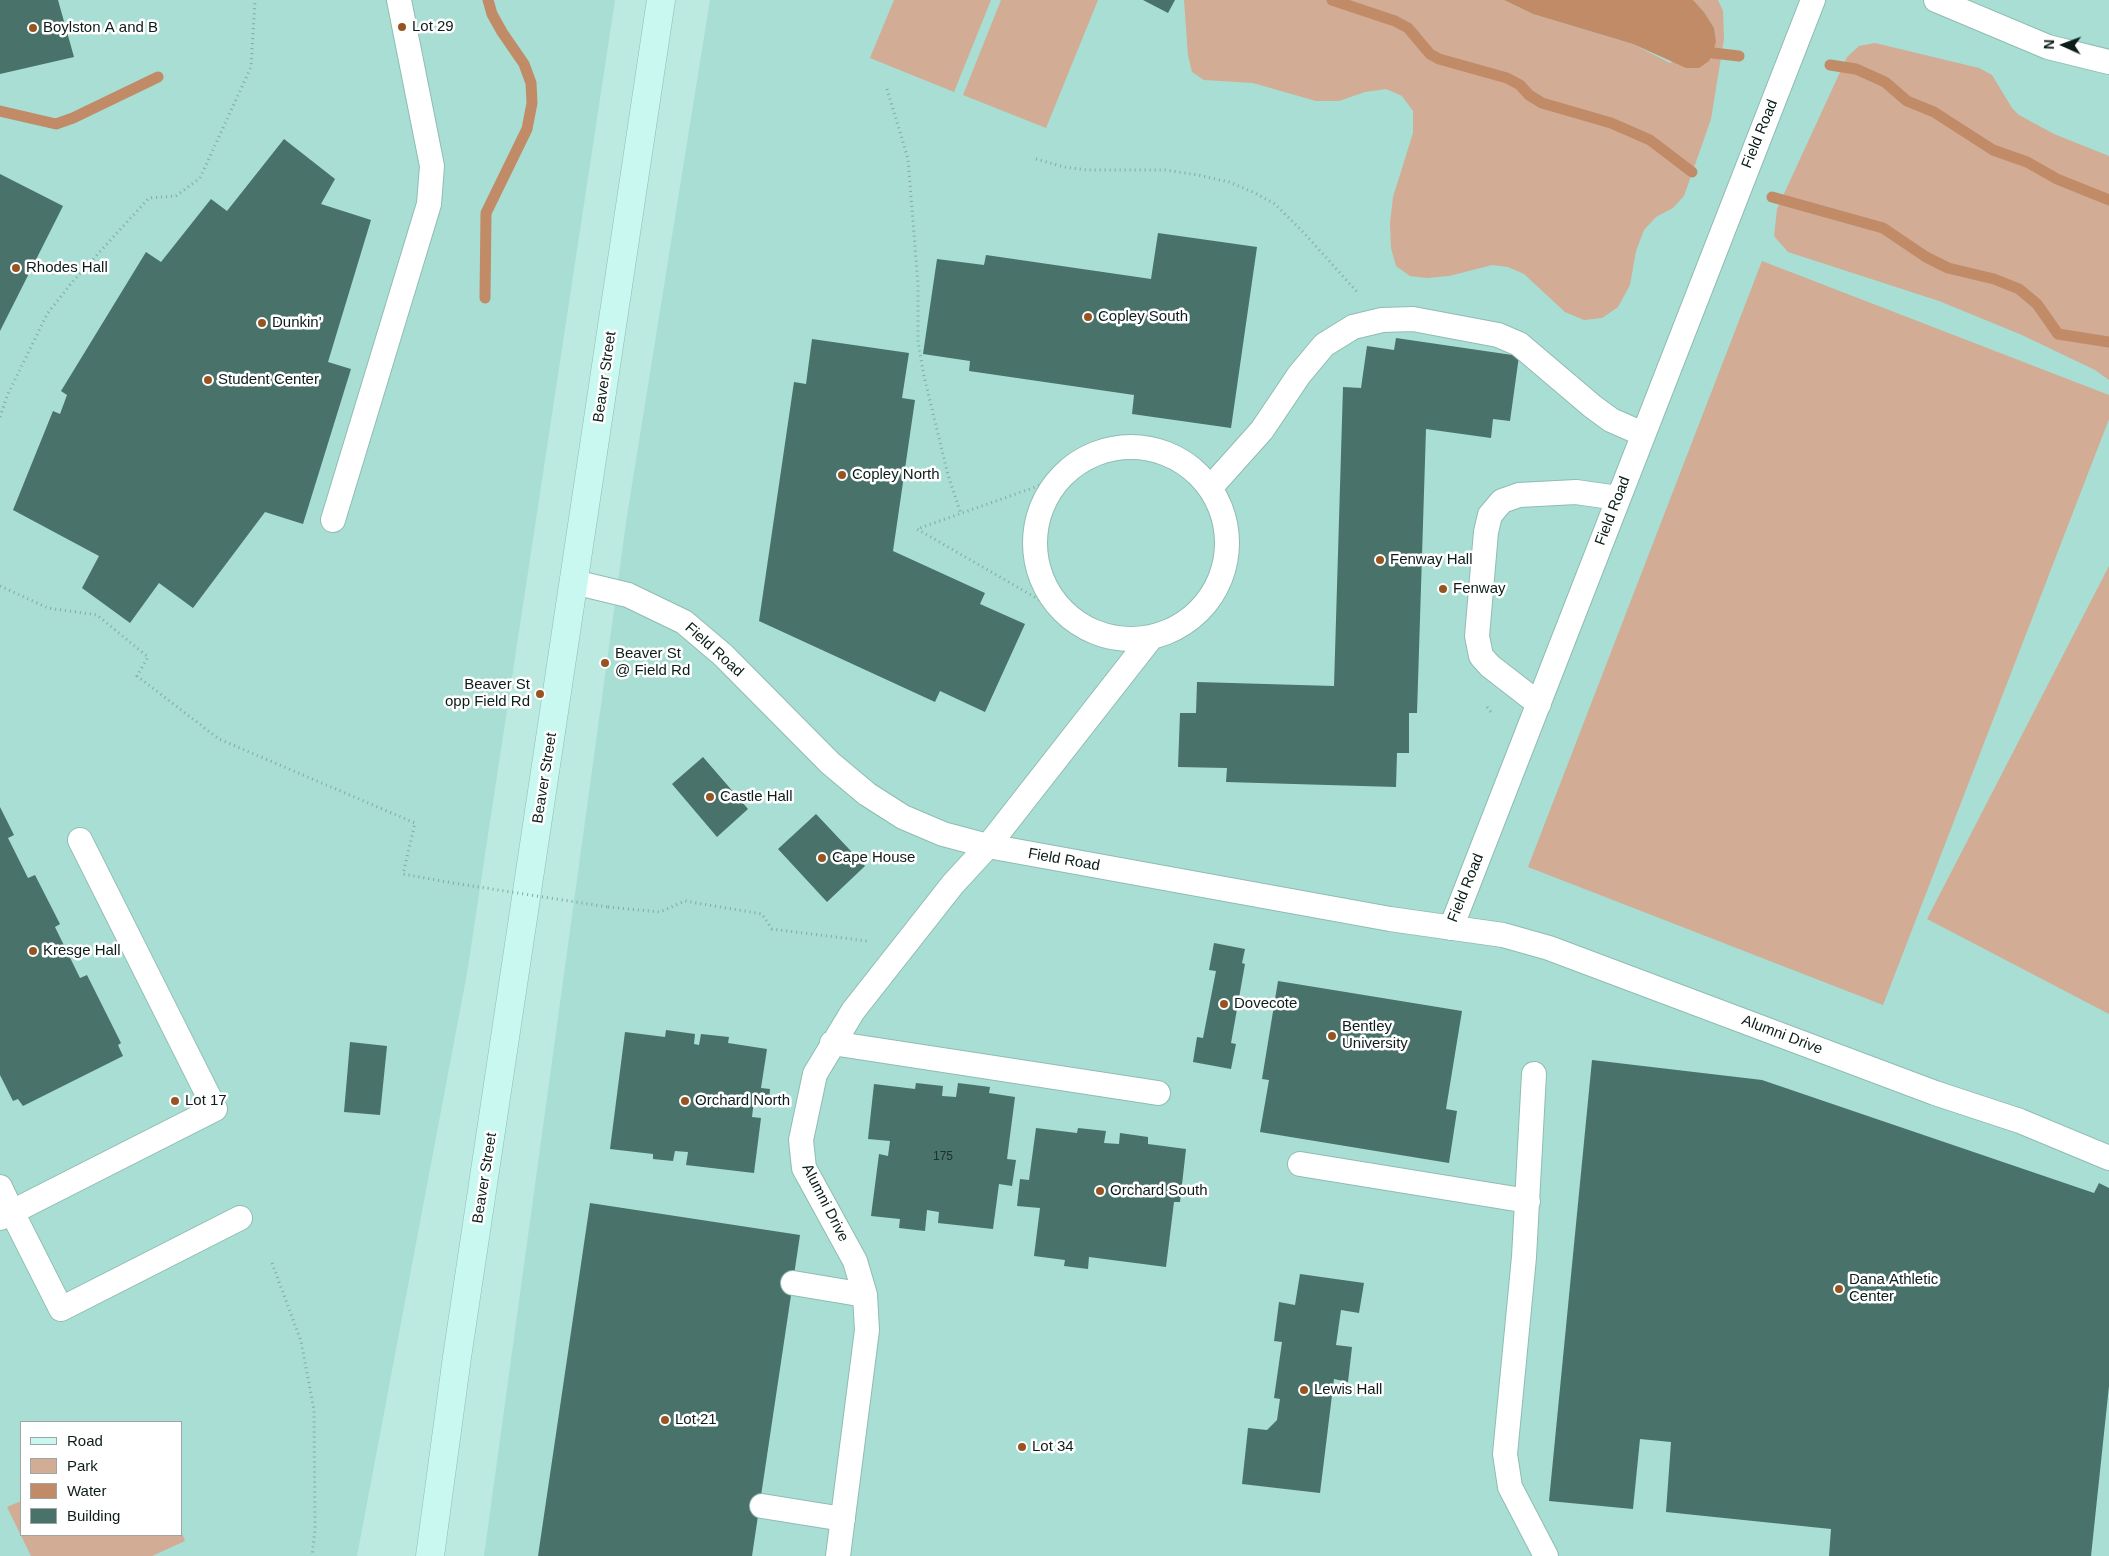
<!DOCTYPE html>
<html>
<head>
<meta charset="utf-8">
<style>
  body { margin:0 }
  #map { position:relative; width:2109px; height:1556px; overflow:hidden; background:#bce9e0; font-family:Helvetica,sans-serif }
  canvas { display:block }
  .legend { position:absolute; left:20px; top:1421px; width:162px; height:115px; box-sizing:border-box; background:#fff; border:1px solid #9ea5a3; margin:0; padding:6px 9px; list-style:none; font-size:15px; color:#0c1d1a }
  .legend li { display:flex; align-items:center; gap:10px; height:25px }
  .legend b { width:25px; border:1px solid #9ea5a3 }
  .north { position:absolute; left:2039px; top:20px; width:50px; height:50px; -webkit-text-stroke:4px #fff; paint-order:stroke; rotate:272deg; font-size:14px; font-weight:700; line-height:20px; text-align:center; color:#0c1d1a }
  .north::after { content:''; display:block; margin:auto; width:18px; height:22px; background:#0c1d1a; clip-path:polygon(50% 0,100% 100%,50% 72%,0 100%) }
</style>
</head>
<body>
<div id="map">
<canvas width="2109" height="1556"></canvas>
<ul class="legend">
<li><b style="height:6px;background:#c9f8f1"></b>Road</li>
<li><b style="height:14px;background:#d2ac95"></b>Park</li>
<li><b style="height:14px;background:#c18b68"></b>Water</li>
<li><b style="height:14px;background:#48726a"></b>Building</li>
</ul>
<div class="north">N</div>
</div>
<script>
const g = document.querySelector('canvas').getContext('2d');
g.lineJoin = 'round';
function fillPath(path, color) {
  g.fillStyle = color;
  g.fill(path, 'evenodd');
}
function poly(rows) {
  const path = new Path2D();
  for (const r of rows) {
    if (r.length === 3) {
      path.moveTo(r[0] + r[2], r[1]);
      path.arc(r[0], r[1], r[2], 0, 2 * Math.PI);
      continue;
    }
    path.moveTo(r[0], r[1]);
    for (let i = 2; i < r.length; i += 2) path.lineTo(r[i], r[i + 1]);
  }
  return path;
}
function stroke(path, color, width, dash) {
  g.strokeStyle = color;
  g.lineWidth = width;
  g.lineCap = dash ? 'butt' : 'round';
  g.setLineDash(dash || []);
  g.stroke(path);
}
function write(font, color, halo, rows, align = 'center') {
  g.font = font + ' Helvetica,sans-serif';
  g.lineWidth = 5;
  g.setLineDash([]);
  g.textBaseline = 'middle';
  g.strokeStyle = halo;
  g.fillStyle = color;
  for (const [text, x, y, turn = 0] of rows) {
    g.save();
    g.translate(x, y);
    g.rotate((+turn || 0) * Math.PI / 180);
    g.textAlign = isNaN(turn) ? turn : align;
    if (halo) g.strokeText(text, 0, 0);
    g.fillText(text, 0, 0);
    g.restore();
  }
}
fillPath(poly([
  [0,0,615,0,467,973,357,1556,0,1556],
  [21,1422,181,1422,181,1535,21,1535],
  [710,0,2109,0,2109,1556,484,1556,627,516]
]), '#a8ded3');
fillPath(poly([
  [894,0,991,0,954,92,870,58],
  [1001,0,1098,0,1046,128,963,95],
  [1184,0,1504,0,1533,14,1633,44,1670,63,1716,41,1714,28,1704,12,1693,0,1718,0,1723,11,1724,39,1711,119,1684,196,1673,208,1656,217,1644,230,1636,251,1630,285,1618,307,1602,318,1584,320,1565,312,1524,274,1508,267,1492,265,1449,276,1427,278,1410,276,1396,266,1391,248,1390,223,1393,197,1413,133,1413,111,1402,96,1386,89,1365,92,1339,101,1316,101,1253,83,1204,80,1192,72,1188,55],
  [1875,43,1979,68,1992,75,2012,108,2019,115,2054,134,2109,156,2109,380,2095,370,2022,335,1939,301,1788,252,1774,236,1777,209,1847,57,1859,46],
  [1762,261,2109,395,2109,419,1883,1005,1528,867],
  [2109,566,2109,1014,1927,919],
  [21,1501,21,1535,181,1535,181,1531,185,1541,152,1556,31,1556,7,1507]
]), '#d2ac95');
fillPath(poly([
  [1504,0,1693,0,1704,12,1714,28,1716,41,1713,53,1709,61,1699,68,1686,68,1633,44,1533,14]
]), '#c18b68');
stroke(poly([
  [1332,0,1395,21,1408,28,1430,54,1439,59,1507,78,1520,85,1529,95,1542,103,1611,123,1634,133,1650,140,1692,172],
  [1713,53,1739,56],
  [1830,65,1856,69,1885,82,1907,101,1934,112,1993,150,2027,162,2057,179,2109,200],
  [0,111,56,124,73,118,158,77],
  [1772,197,1883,228,1926,257,1948,268,1994,279,2019,289,2037,304,2058,334,2109,342],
  [485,298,486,213,527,129,532,103,531,83,524,64,502,32,492,14,488,0]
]), '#c18b68', 11);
fillPath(poly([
  [0,0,58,0,74,57,0,74],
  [1143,0,1175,0,1168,13],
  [284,139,335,179,321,204,371,220,328,362,351,369,303,524,265,512,193,608,159,583,130,623,82,588,99,556,13,510,53,411,60,414,67,395,61,391,146,252,161,262,211,199,227,211],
  [0,174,63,206,0,331],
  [1158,233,1257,247,1231,428,1132,414,1134,395,969,371,970,361,923,354,937,259,984,265,986,255,1151,279],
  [1396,338,1519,356,1510,421,1493,419,1491,438,1426,429,1417,713,1409,713,1409,753,1397,753,1396,787,1226,782,1227,768,1178,767,1180,713,1196,713,1197,682,1334,686,1343,387,1361,388,1367,346,1394,350],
  [812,339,909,353,902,398,915,400,893,551,985,593,980,604,1025,624,985,712,940,691,935,702,759,621,794,382,806,384],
  [703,757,748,809,717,837,672,784],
  [0,807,14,835,8,838,28,878,35,875,60,924,55,927,80,978,87,975,121,1043,118,1045,123,1056,23,1106,18,1099,13,1101,0,1075],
  [816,814,865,866,827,902,778,849],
  [1214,943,1245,949,1242,963,1245,964,1231,1043,1236,1044,1231,1069,1193,1062,1197,1037,1203,1038,1216,971,1209,970],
  [1278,981,1462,1011,1446,1109,1457,1111,1449,1163,1260,1132,1269,1080,1262,1079],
  [666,1030,695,1034,694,1044,699,1045,701,1034,729,1037,728,1043,767,1049,761,1088,770,1089,769,1102,754,1100,752,1117,761,1118,754,1173,686,1165,688,1152,675,1151,673,1161,653,1159,653,1154,610,1149,625,1032,665,1037],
  [350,1042,387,1046,380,1115,344,1112],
  [1592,1060,1762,1080,2094,1193,2099,1183,2109,1188,2109,1386,2091,1556,1829,1556,1831,1529,1666,1512,1671,1442,1640,1439,1633,1509,1549,1501],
  [916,1083,943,1086,942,1096,956,1097,958,1083,990,1087,989,1093,1015,1097,1007,1159,1016,1160,1012,1186,999,1184,993,1229,938,1223,939,1212,927,1210,925,1231,899,1228,900,1219,871,1216,879,1154,888,1156,890,1141,868,1139,874,1084,915,1089],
  [1036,1128,1077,1133,1078,1128,1106,1131,1104,1143,1119,1144,1120,1133,1148,1137,1148,1144,1186,1149,1180,1202,1174,1202,1166,1267,1089,1257,1088,1269,1064,1266,1065,1260,1034,1256,1040,1208,1017,1206,1020,1179,1029,1180],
  [590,1203,800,1235,752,1556,538,1556],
  [1300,1274,1364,1283,1359,1313,1341,1310,1336,1345,1352,1347,1348,1382,1334,1379,1320,1493,1242,1484,1248,1428,1267,1430,1277,1420,1280,1399,1274,1398,1282,1342,1274,1341,1279,1302,1295,1305]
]), '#48726a');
const lane = poly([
  [1936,0,2048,47,2109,62],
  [1131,543,96],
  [1211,487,1262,430,1299,375,1324,345,1353,327,1382,320,1413,319,1498,335,1519,344,1592,406,1611,420,1643,434],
  [333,520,429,204,432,166,399,0],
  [574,582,628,595,684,622,723,655,830,763,867,794,903,817,943,834,988,846,1390,919,1503,935,1549,948,1935,1093,2020,1121,2109,1158],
  [1539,704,1490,666,1481,656,1477,636,1486,532,1490,515,1502,501,1519,495,1576,492,1618,498],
  [80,840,215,1109,12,1212,61,1309,240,1218],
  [1451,928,1813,0],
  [832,1043,1158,1093],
  [1534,1074,1524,1257,1505,1454,1510,1487,1546,1556],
  [1300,1164,1528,1201],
  [0,1187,12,1212,0,1218],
  [793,1283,865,1295],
  [762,1506,843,1519],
  [838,1556,867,1330,865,1295,855,1261,804,1168,801,1140,815,1074,853,1011,953,884,988,846,1150,639]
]);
const secondary = poly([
  [430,1556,457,1357,661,0]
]);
stroke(lane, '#90bcb3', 26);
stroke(secondary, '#90bcb3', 29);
stroke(poly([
  [887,89,908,159,918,284,918,342,924,376,948,475,961,514],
  [1036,159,1064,167,1087,170,1165,170,1198,175,1229,182,1253,192,1275,204,1304,233,1358,293],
  [0,417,7,396,47,314,74,280,149,198,176,196,200,178,251,67,255,0],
  [1058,479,917,529,1064,614],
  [0,586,48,608,97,615,148,657,137,676,219,739,415,823,403,874,453,883],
  [1487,707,1493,715],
  [608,907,660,912,685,901,762,914,772,929,867,941],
  [272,1263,301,1341,314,1410,315,1530,312,1556]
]), '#84a9a2', 3, [1, 4]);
stroke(lane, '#fff', 24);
stroke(secondary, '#c9f8f1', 28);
stroke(poly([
  [453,883,608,907]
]), '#84a9a2', 3, [1, 4]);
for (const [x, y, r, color] of [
  [402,27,5,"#965423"],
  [33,28,5,"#965423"],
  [16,268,5,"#965423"],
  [1088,317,5,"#965423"],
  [262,323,5,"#965423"],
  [208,380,5,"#965423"],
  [842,475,5,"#965423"],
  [1380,560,5,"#965423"],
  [1443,589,5,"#965423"],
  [605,663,5,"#965423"],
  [540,694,5,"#965423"],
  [710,797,5,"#965423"],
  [822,858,5,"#965423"],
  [33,951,5,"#965423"],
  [1224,1004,5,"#965423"],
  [1332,1036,5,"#965423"],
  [175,1101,5,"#965423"],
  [685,1101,5,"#965423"],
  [1100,1191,5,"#965423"],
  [1839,1289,5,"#965423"],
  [1304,1390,5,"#965423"],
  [665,1420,5,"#965423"],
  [1022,1447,5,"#965423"]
]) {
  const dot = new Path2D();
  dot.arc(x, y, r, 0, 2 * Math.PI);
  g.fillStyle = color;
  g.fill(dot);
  stroke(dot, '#fff', 2);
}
write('12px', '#1b322e', null, [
  ["175",943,1157]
]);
write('15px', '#0c1d1a', '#fff', [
  ["Lot 29",412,27],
  ["Boylston A and B",43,28],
  ["Rhodes Hall",26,268],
  ["Copley South",1098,317],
  ["Dunkin'",272,323],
  ["Student Center",218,380],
  ["Copley North",852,475],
  ["Fenway Hall",1390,560],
  ["Fenway",1453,589],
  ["Beaver St",615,654],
  ["@ Field Rd",615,671],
  ["Beaver St",530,685,"right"],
  ["opp Field Rd",530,702,"right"],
  ["Castle Hall",720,797],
  ["Cape House",832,858],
  ["Kresge Hall",43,951],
  ["Dovecote",1234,1004],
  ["Bentley",1342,1027],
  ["University",1342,1044],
  ["Lot 17",185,1101],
  ["Orchard North",695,1101],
  ["Orchard South",1110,1191],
  ["Dana Athletic",1849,1280],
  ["Center",1849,1297],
  ["Lewis Hall",1314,1390],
  ["Lot 21",675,1420],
  ["Lot 34",1032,1447]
], 'left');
write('15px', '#0c1d1a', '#fff', [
  ["Field Road",1760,134,-68],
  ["Beaver Street",605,377,-82],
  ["Field Road",1613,511,-69],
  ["Field Road",714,650,42],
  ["Beaver Street",545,778,-81],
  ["Field Road",1064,860,10],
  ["Field Road",1466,888,-68],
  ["Alumni Drive",1782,1035,21],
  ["Beaver Street",485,1178,-81],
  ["Alumni Drive",825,1203,63]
]);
</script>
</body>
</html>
